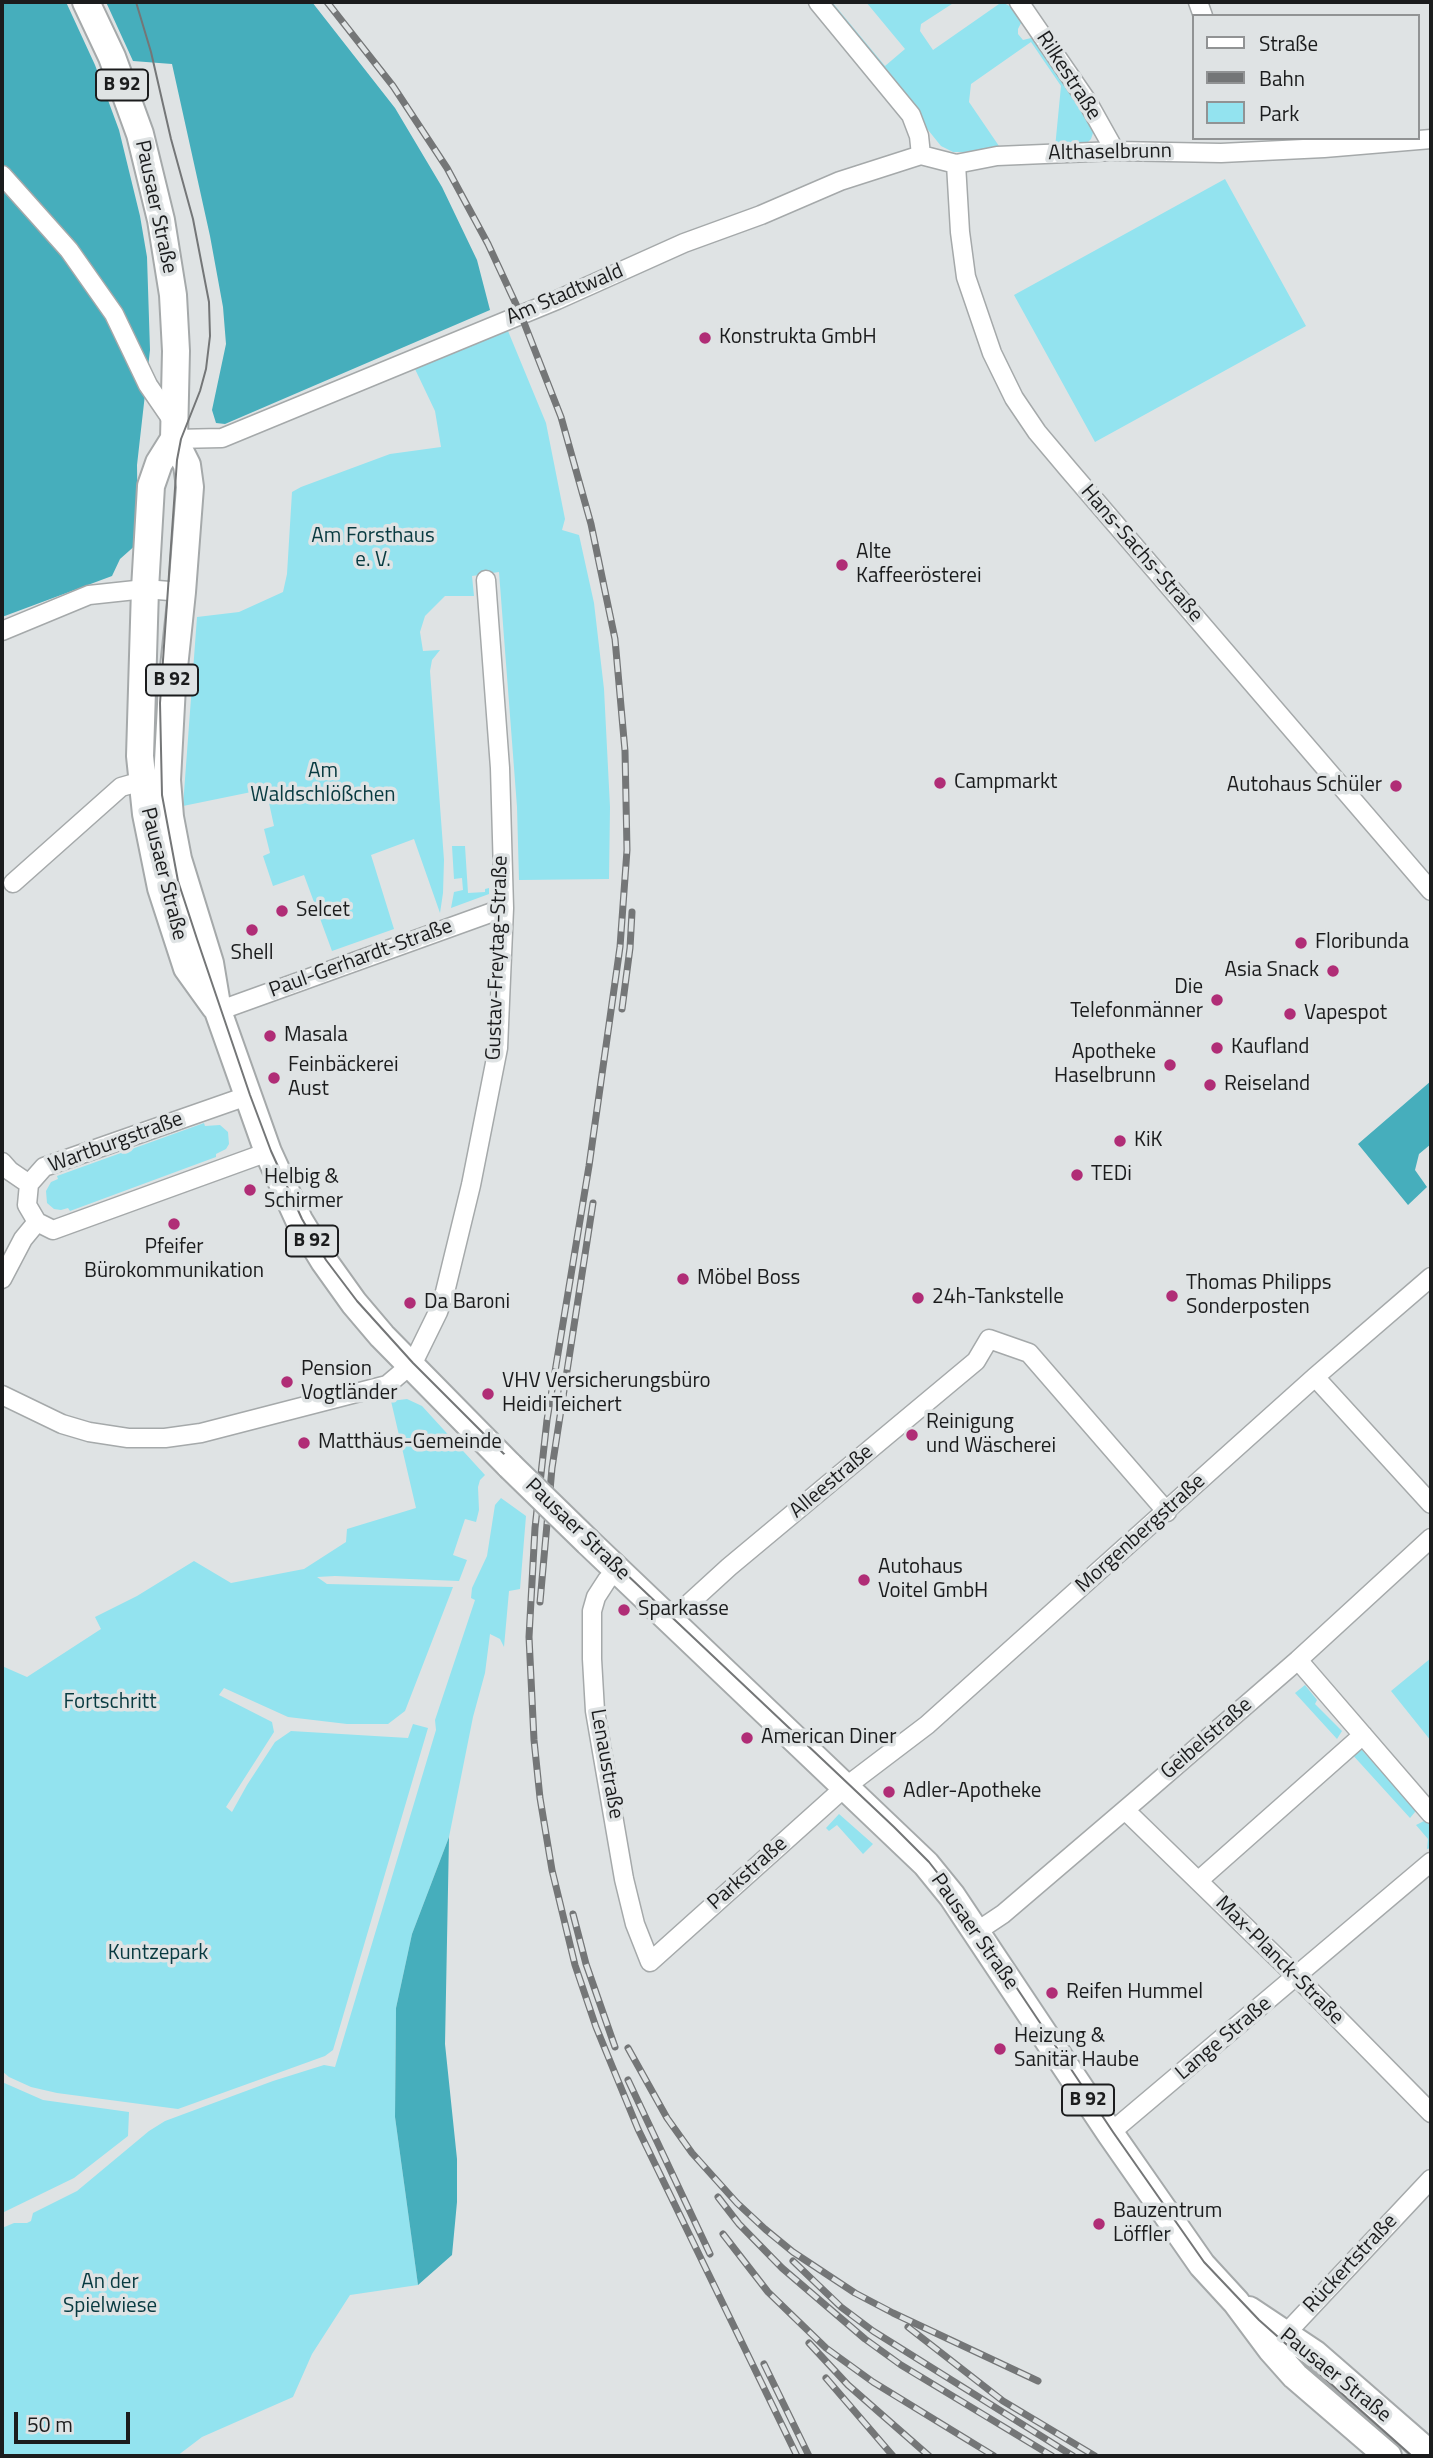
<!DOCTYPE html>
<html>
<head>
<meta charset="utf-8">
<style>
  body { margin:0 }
  #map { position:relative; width:1433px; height:2458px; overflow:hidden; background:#dfe3e4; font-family:"Titillium Web",sans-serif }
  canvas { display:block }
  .frame { position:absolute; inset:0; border:4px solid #1b1c1d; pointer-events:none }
  .legend { position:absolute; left:1192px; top:14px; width:228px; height:126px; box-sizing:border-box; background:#dfe3e4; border:2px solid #919394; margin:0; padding:9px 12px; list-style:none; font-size:21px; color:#1b1c1d }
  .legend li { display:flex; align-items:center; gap:14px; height:35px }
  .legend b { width:35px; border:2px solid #919394 }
  .scale { position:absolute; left:14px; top:2412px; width:116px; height:32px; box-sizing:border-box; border:4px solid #1b1c1d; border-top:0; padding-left:9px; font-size:21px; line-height:24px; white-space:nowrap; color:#1b1c1d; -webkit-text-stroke:5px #dfe3e4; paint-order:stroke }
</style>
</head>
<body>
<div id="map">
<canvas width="1433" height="2458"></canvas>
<div class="frame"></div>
<ul class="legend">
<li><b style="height:9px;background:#fff"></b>Straße</li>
<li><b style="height:9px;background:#747677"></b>Bahn</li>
<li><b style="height:19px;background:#93e3ef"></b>Park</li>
</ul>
<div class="scale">50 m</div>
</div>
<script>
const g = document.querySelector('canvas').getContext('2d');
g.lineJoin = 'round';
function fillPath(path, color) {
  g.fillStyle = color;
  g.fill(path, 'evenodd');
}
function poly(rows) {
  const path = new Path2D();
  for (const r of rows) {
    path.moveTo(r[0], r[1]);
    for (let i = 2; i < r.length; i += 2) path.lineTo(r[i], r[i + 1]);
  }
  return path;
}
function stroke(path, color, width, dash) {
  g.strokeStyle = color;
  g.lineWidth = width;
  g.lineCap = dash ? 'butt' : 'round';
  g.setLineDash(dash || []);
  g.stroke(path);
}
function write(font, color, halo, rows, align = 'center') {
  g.font = font + ' "Titillium Web",sans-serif';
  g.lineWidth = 7;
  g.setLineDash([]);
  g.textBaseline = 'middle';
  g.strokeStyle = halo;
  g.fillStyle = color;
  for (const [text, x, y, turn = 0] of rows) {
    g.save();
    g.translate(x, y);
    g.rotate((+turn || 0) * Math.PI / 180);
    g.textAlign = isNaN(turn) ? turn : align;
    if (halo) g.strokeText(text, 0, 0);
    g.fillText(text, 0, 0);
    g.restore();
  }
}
fillPath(poly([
  [825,2,832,2,885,66,905,49,866,2,955,2,921,24,920,31,933,50,999,4,1004,3,1013,8,1022,21,1018,29,1018,34,1023,40,1031,38,1038,40,1090,118,1094,130,1091,139,1085,145,1055,148,1061,86,1031,42,971,84,969,102,1001,149,964,152,953,152,941,146],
  [1225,179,1306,326,1095,442,1014,295],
  [508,331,546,423,565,519,562,530,579,535,594,603,604,689,610,807,609,879,519,880,517,807,499,572,472,576,474,596,445,596,425,616,420,632,423,651,440,650,432,660,430,671,444,860,443,893,440,913,414,839,371,855,394,929,332,951,304,875,273,886,263,856,270,853,264,829,274,826,266,789,183,806,197,617,239,612,283,592,287,574,292,492,301,487,390,454,441,447,435,411,415,369],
  [452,846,465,846,468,893,485,892,485,889,489,888,489,894,451,908,454,892,463,890,462,878,454,879],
  [204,1123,205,1126,220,1125,228,1132,229,1144,226,1149,216,1154,216,1157,70,1211,68,1208,61,1210,54,1209,47,1203,46,1191,51,1182,58,1179,57,1176],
  [407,1399,422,1406,485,1475,480,1480,478,1487,479,1510,476,1522,465,1519,453,1555,467,1560,459,1581,335,1576,317,1577,327,1584,453,1587,405,1711,388,1724,347,1724,288,1717,224,1688,219,1695,272,1722,274,1732,226,1807,232,1812,247,1785,275,1742,291,1731,408,1738,413,1724,428,1728,333,2050,325,2056,178,2109,57,2093,31,2087,9,2077,2,2071,2,1666,27,1677,101,1629,95,1617,137,1596,194,1561,231,1583,304,1569,346,1542,347,1529,416,1508,391,1401],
  [501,1498,526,1516,520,1589,509,1591,504,1647,500,1639,490,1634,485,1673,473,1717,449,1837,412,1934,396,2008,395,2117,418,2285,350,2295,312,2354,293,2397,202,2437,177,2456,2,2456,2,2228,14,2223,27,2223,31,2221,33,2213,77,2191,149,2131,165,2121,273,2081,324,2065,335,2067,436,1730,435,1720,475,1600,471,1598,472,1588,487,1556,495,1505],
  [1431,1658,1431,1741,1391,1691],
  [1305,1685,1317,1700,1315,1704,1342,1731,1337,1739,1295,1693],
  [1360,1748,1415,1808,1415,1812,1410,1818,1350,1752],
  [839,1814,873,1844,863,1854,837,1825,829,1831,826,1828],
  [1426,1820,1431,1820,1431,1848,1427,1849,1428,1839,1416,1825],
  [2,2082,43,2100,129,2112,128,2136,74,2178,2,2213]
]), '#93e3ef');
fillPath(poly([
  [2,2,66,2,95,65,119,130,140,216,147,257,150,350,137,465,138,543,120,559,112,576,2,617],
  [106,2,312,2,395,108,442,187,477,260,490,310,225,424,216,423,212,410,226,344,223,307,210,236,172,64,133,61],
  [1431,1081,1431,1144,1419,1154,1415,1170,1427,1187,1408,1205,1358,1144],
  [449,1837,445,2044,457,2159,457,2202,452,2255,418,2285,395,2117,396,2008,412,1934]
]), '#46aebc');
const minor = poly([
  [818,2,911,115,919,136,921,155],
  [1019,2,1087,101,1115,151],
  [1198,2,1203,16],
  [956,164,960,232,966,277,992,353,1014,398,1037,432,1069,470,1431,891],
  [2,175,69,250,114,314,148,385,174,423],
  [174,439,222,438,557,300,684,243,761,215,840,181,921,155,956,164,997,156,1115,151,1221,153,1324,148,1431,139],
  [2,631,89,595,145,589,182,592],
  [13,883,121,787,142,781],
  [218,1011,504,908],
  [247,1096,44,1167,29,1184,27,1205,37,1222,53,1230,268,1152],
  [2,1162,10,1171,29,1184],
  [2,1279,23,1239,37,1222],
  [1315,1377,1431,1504],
  [2,1395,62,1424,89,1432,128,1438,165,1438,201,1433,387,1385,413,1363,438,1312,445,1292,471,1185,498,1048,504,908,500,768,486,580],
  [618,1571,607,1580,596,1597,592,1611,592,1659,595,1711,624,1879,635,1924,650,1962,844,1788,927,1725,1315,1377,1431,1277],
  [671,1620,729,1567,976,1361,989,1339,1029,1353,1167,1512],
  [1298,1660,1431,1814],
  [1125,1810,1297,1977,1431,2113],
  [1198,1881,1363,1735],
  [976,1932,1003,1914,1140,1797,1298,1660,1431,1538],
  [1110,2133,1431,1862],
  [1278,2342,1431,2179]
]);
const primary = poly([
  [86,2,112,57,140,134,161,220,173,295,176,351,174,439,159,463,151,486,145,589,140,756,146,814,161,888,187,968,215,1007],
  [174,439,187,465,190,487,182,592,172,686,167,780,170,817,178,859,210,963,218,1011,268,1152,299,1220,324,1261,354,1303,382,1336,510,1466],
  [588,1542,926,1864,952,1896,1110,2133,1202,2265,1236,2302,1271,2349,1295,2376,1388,2456],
  [1249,2310,1315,2354,1431,2455]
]);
stroke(minor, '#a5a9aa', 21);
stroke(primary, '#a5a9aa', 30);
stroke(minor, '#fff', 18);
stroke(primary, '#fff', 26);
stroke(poly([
  [136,2,151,52,171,139,193,219,209,302,210,336,206,369,200,391,181,439,177,460,160,703,162,795,178,881,197,939,250,1095,271,1151,302,1219,326,1260,357,1301,413,1363,588,1538,894,1827,929,1862,954,1894,1113,2132,1204,2262,1259,2320,1412,2456]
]), '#747677', 2);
const rail = poly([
  [327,2,393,86,447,168,488,244,521,315,561,417,591,524,615,639,625,751,627,850,620,947,589,1166,547,1420,535,1528,529,1637,534,1740,540,1798,552,1870,575,1965,596,2027,638,2129,797,2456],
  [622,1009,630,948,632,912],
  [540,1602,552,1468,593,1203],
  [573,1914,586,1964,615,2047],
  [628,2048,667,2118,692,2153,737,2203,765,2229,793,2252,855,2293,893,2313,1038,2381],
  [628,2080,710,2254],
  [718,2197,739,2224,782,2268,865,2339,901,2365,1052,2456],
  [723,2234,768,2292,826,2348,873,2382,994,2456],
  [793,2261,841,2307,873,2331,1073,2456],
  [908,2327,1003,2401,1095,2456],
  [809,2343,848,2385,929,2456],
  [764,2364,809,2456],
  [826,2378,893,2456]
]);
stroke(rail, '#747677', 7);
stroke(rail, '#dfe3e4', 4.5, [13]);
const primaryBridge = poly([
  [510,1466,588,1542]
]);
stroke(primaryBridge, '#a5a9aa', 30, []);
stroke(primaryBridge, '#fff', 26);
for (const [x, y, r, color] of [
  [705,338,7,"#b02d76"],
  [842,565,7,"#b02d76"],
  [940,783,7,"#b02d76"],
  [1396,786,7,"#b02d76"],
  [282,911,7,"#b02d76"],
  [252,930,7,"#b02d76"],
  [1301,943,7,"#b02d76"],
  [1333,971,7,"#b02d76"],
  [1217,1000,7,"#b02d76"],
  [1290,1014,7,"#b02d76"],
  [270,1036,7,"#b02d76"],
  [1217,1048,7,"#b02d76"],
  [1170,1065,7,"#b02d76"],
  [274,1078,7,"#b02d76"],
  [1210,1085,7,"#b02d76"],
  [1120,1141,7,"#b02d76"],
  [1077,1175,7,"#b02d76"],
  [250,1190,7,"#b02d76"],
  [174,1224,7,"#b02d76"],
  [683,1279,7,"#b02d76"],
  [1172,1296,7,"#b02d76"],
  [918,1298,7,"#b02d76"],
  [410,1303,7,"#b02d76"],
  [287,1382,7,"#b02d76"],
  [488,1394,7,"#b02d76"],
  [912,1435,7,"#b02d76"],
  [304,1443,7,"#b02d76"],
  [864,1580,7,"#b02d76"],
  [624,1610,7,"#b02d76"],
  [747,1738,7,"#b02d76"],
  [889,1792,7,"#b02d76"],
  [1052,1993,7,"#b02d76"],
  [1000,2049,7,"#b02d76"],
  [1099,2224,7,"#b02d76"]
]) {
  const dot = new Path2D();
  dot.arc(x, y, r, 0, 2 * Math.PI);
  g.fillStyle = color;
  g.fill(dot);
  stroke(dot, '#dfe3e4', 2.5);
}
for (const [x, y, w] of [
  [122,85,52],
  [172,680,52],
  [312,1241,52],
  [1088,2100,52]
]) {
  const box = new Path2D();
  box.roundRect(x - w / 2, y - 15.5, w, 31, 5);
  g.fillStyle = '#dfe3e4';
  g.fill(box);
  stroke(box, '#1b1c1d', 2);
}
write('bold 19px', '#1b1c1d', null, [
  ["B 92",122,85],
  ["B 92",172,680],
  ["B 92",312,1241],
  ["B 92",1088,2100]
]);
write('21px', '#1b1c1d', '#dfe3e4', [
  ["Rilkestraße",1068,76,57],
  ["Althaselbrunn",1110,153,-1],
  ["Pausaer Straße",155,207,78],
  ["Am Stadtwald",565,295,-23],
  ["Hans-Sachs-Straße",1141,554,49],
  ["Pausaer Straße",163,874,76],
  ["Gustav-Freytag-Straße",498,958,-88],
  ["Paul-Gerhardt-Straße",361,959,-20],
  ["Wartburgstraße",116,1143,-20],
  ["Alleestraße",832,1482,-40],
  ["Pausaer Straße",577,1530,44],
  ["Morgenbergstraße",1141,1534,-42],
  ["Geibelstraße",1207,1739,-41],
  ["Lenaustraße",606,1764,80],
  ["Parkstraße",748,1874,-42],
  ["Pausaer Straße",974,1932,55],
  ["Max-Planck-Straße",1279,1961,45],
  ["Lange Straße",1224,2039,-40],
  ["Rückertstraße",1351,2264,-47],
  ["Pausaer Straße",1335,2376,39]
]);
write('21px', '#1b1c1d', '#dfe3e4', [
  ["Konstrukta GmbH",719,338],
  ["Alte",856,553],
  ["Kaffeerösterei",856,577],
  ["Campmarkt",954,783],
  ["Autohaus Schüler",1382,786,"right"],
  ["Selcet",296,911],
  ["Floribunda",1315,943],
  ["Shell",252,954,"center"],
  ["Asia Snack",1319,971,"right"],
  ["Die",1203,988,"right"],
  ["Telefonmänner",1203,1012,"right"],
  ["Vapespot",1304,1014],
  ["Masala",284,1036],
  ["Kaufland",1231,1048],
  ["Apotheke",1156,1053,"right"],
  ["Haselbrunn",1156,1077,"right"],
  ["Feinbäckerei",288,1066],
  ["Aust",288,1090],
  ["Reiseland",1224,1085],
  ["KiK",1134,1141],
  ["TEDi",1091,1175],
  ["Helbig &",264,1178],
  ["Schirmer",264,1202],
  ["Pfeifer",174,1248,"center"],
  ["Bürokommunikation",174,1272,"center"],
  ["Möbel Boss",697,1279],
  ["Thomas Philipps",1186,1284],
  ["Sonderposten",1186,1308],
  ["24h-Tankstelle",932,1298],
  ["Da Baroni",424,1303],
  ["Pension",301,1370],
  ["Vogtländer",301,1394],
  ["VHV Versicherungsbüro",502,1382],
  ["Heidi Teichert",502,1406],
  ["Reinigung",926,1423],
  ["und Wäscherei",926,1447],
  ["Matthäus-Gemeinde",318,1443],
  ["Autohaus",878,1568],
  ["Voitel GmbH",878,1592],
  ["Sparkasse",638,1610],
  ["American Diner",761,1738],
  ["Adler-Apotheke",903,1792],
  ["Reifen Hummel",1066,1993],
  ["Heizung &",1014,2037],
  ["Sanitär Haube",1014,2061],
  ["Bauzentrum",1113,2212],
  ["Löffler",1113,2236]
], 'left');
write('21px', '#083a40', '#dfe3e4', [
  ["Am Forsthaus",373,537],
  ["e. V.",373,561],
  ["Am",323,772],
  ["Waldschlößchen",323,796],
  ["Fortschritt",110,1703],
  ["Kuntzepark",158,1954],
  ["An der",110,2283],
  ["Spielwiese",110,2307]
]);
</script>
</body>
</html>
